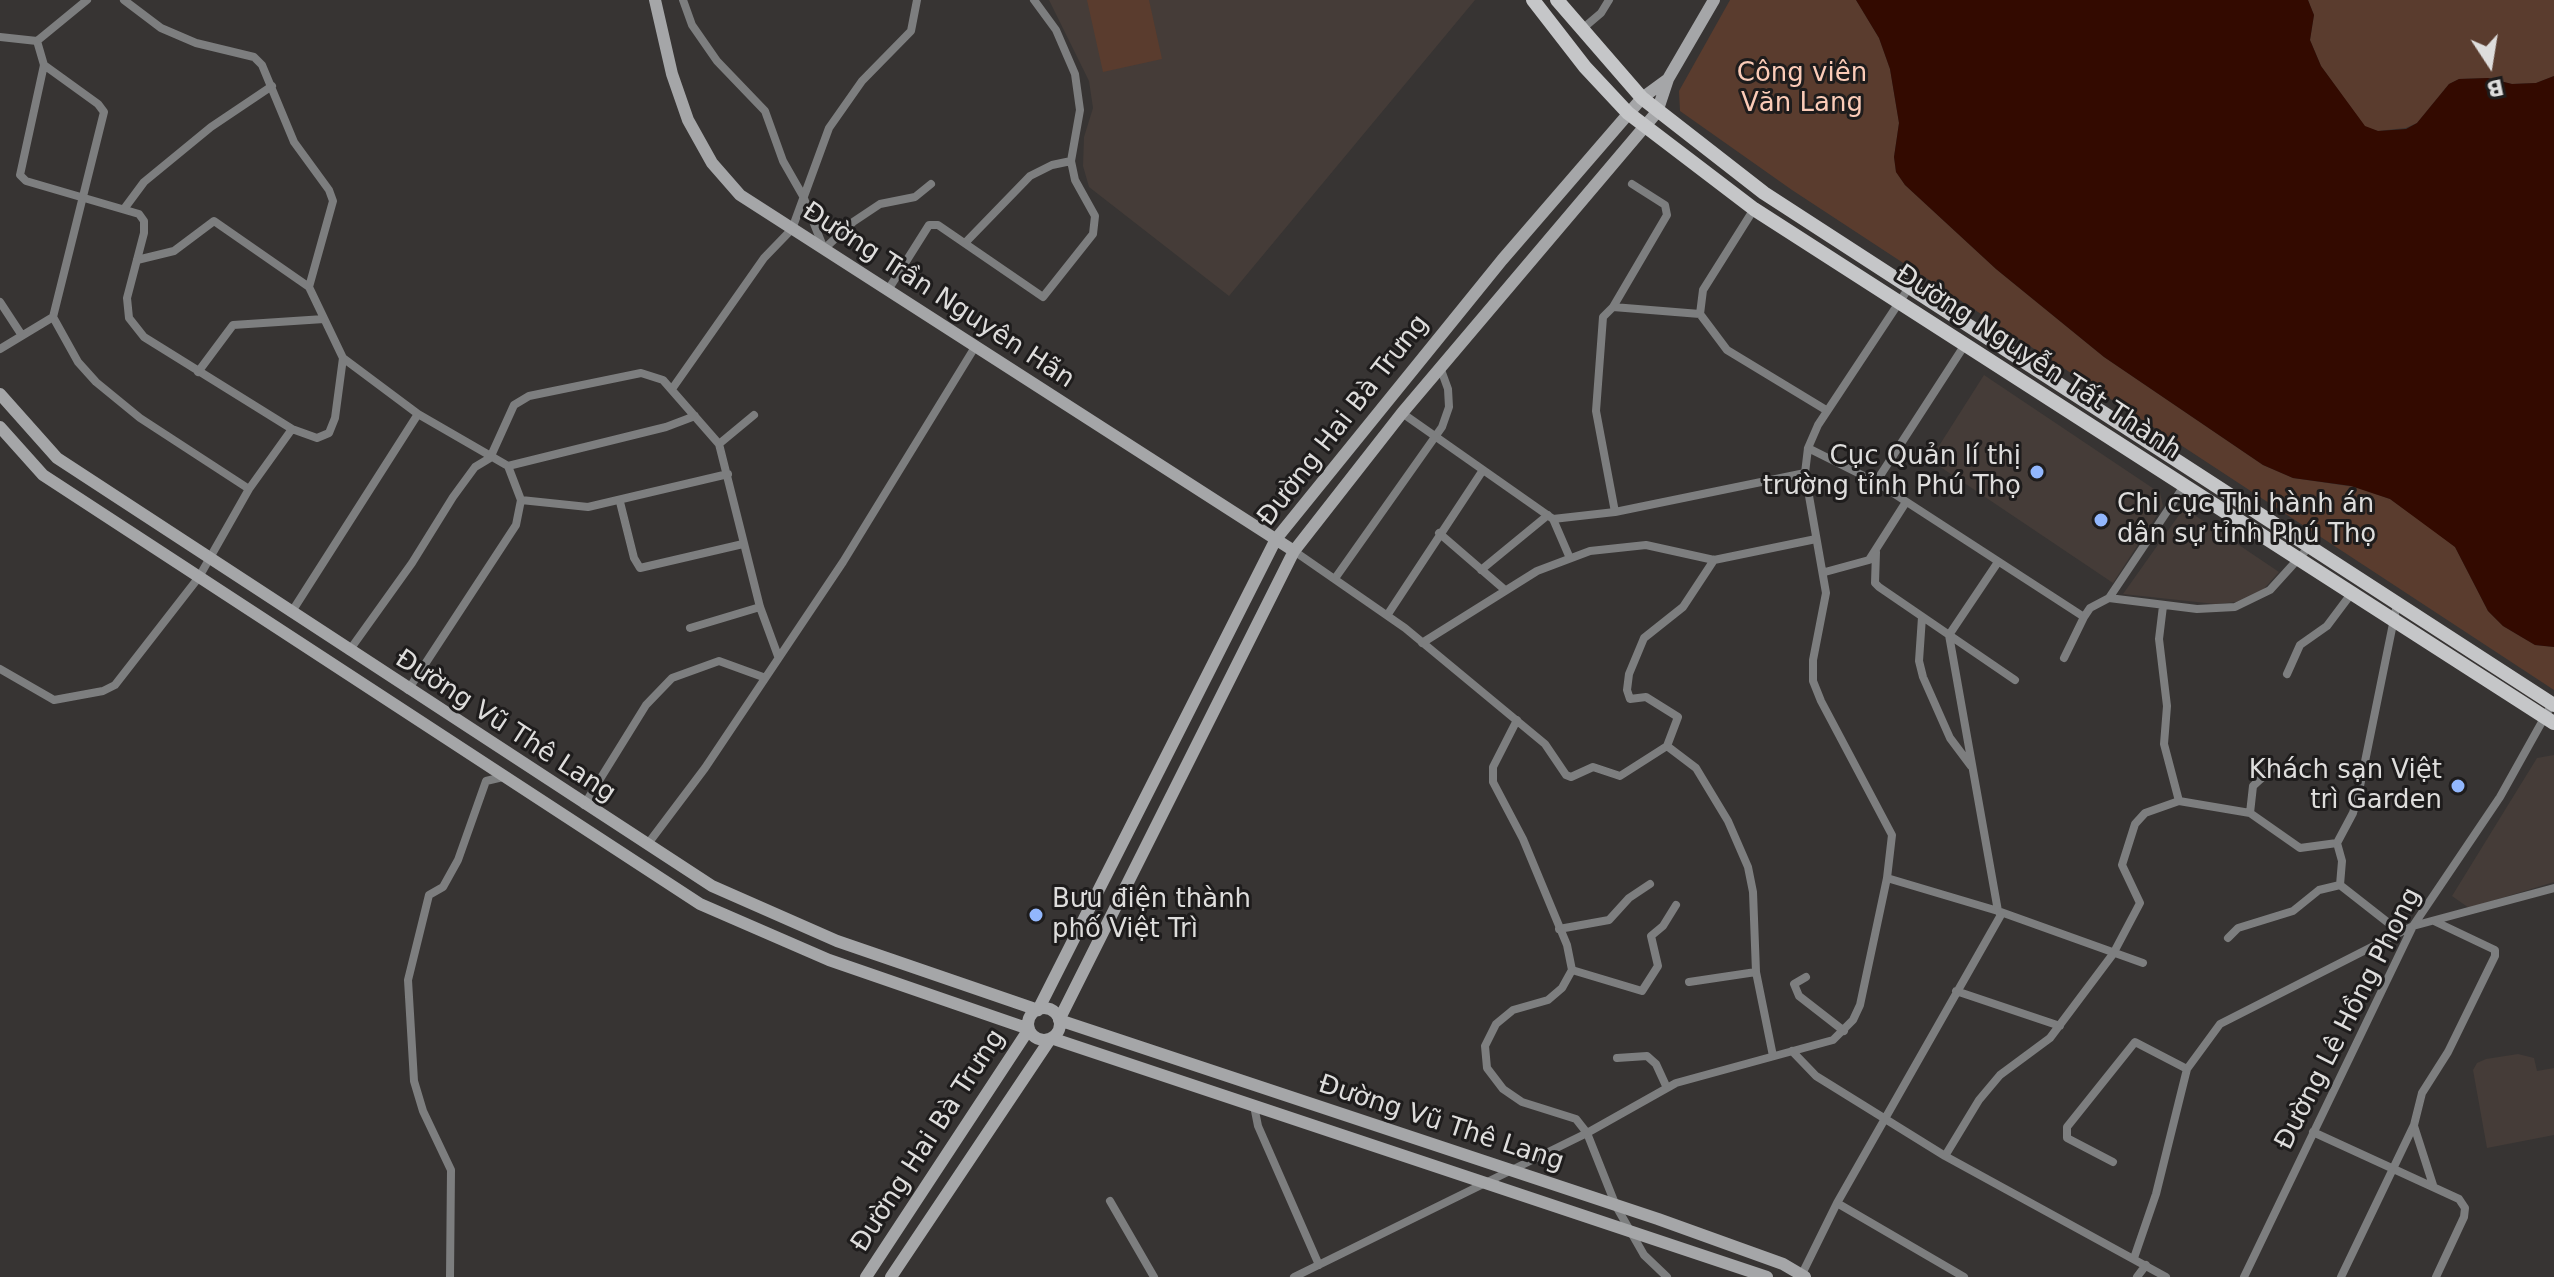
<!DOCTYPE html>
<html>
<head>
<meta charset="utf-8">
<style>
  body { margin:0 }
  #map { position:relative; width:2554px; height:1277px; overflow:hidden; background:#373433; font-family:"DejaVu Sans",sans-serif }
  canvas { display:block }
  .north { position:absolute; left:2450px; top:24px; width:80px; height:80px; -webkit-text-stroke:6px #1e1c1c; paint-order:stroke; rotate:168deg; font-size:22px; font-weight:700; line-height:32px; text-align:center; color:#dedddc }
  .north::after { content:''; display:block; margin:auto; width:28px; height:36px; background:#dedddc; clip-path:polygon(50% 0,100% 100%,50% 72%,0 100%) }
</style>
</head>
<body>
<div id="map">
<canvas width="2554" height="1277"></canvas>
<div class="north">B</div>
</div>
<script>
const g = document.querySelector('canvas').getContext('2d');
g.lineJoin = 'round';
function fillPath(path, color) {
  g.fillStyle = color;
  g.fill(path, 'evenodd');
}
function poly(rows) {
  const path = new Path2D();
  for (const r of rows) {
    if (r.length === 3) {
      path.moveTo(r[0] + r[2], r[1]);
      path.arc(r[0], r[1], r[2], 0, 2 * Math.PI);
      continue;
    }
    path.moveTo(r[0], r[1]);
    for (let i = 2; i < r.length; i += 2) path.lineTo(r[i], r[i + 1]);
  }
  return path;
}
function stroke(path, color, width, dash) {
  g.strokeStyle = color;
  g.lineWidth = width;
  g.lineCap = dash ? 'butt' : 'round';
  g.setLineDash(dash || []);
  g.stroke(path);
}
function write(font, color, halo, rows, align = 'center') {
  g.font = font + ' "DejaVu Sans",sans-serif';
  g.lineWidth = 6;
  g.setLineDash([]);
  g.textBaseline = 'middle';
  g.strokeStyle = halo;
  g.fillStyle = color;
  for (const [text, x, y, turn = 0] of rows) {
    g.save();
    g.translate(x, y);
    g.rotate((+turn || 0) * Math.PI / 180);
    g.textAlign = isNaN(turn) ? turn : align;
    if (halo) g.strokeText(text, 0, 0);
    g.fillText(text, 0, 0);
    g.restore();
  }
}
fillPath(poly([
  [1049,0,1475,0,1229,296,1089,187,1083,166,1084,137,1093,108,1089,81],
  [1984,375,2160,493,2163,506,2113,583,1930,460],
  [2184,508,2279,572,2261,592,2237,602,2215,604,2123,594],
  [2554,755,2554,882,2469,908,2452,896,2537,758],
  [2518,1054,2534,1058,2537,1071,2554,1068,2554,1135,2487,1148,2473,1070,2477,1063,2486,1059]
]), '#453c38');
fillPath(poly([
  [1087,0,1149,0,1162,59,1103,72],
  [1730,0,1856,0,1879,38,1890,69,1899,123,1894,157,1896,172,1905,185,1996,269,2104,357,2263,465,2293,478,2355,487,2390,499,2436,532,2455,547,2488,611,2503,626,2535,645,2554,647,2554,690,1792,190,1680,111,1679,91],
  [2308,0,2554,0,2554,76,2536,83,2512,84,2488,78,2459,79,2449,84,2417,123,2406,128,2378,131,2365,127,2321,66,2310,40,2314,15]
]), '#5a3c2e');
fillPath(poly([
  [1856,0,2308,0,2314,15,2310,40,2321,66,2365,126,2378,131,2406,129,2417,123,2449,84,2459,79,2488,78,2512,84,2536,83,2554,76,2554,647,2535,645,2503,626,2488,611,2455,547,2390,499,2351,486,2293,478,2263,465,2104,357,1996,269,1905,185,1896,172,1894,157,1899,123,1890,69,1879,38]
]), '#330a00');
stroke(poly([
  [124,0,161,28,196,43,254,57,262,65,294,142,329,190,333,201,309,287],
  [683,0,692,25,717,61,765,111,783,161,803,196,824,249,853,222,880,204,915,197,931,184],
  [1581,30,1601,13,1609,0],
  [0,37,37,41,87,0],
  [37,41,44,65,20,175,26,181,139,214,144,221,144,233,127,298,129,318,144,337,292,429,317,438,329,433,335,418,343,358,309,287,214,221,174,251,137,260],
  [124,209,144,182,211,127,272,86],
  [1754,209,1703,290,1700,314,1727,350,1826,410],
  [965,243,1030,176,1052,165,1071,161],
  [888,290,929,225,938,225,1043,297,1093,234,1095,216,1075,180,1071,161,1080,110,1075,74,1056,30,1034,0],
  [0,302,21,334],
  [1613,307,1667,215,1665,205,1632,184],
  [0,349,53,317],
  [343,358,418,414,508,466,666,427,695,416],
  [198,372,233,325,324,319],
  [672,389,764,258,792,229,829,128,862,81,911,31,917,0],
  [1402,413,1553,519,1569,556],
  [719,444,754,415],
  [1808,448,1876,482,2084,617],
  [1876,482,1966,343],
  [249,489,292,429],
  [521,500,588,507,728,474],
  [620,502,634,558,640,568,743,544],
  [1615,512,1596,411,1603,317,1613,307,1700,314],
  [1553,519,1615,512,1805,473],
  [1439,533,1505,590],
  [1294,551,1405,628,1545,744,1566,775,1571,777,1593,767,1620,776,1667,746,1696,768,1728,821,1748,867,1753,892,1756,972,1773,1056],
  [1876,552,1875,583,1879,587,2015,680],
  [1998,562,1949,635,1998,911],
  [1481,570,1548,515],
  [1825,572,1869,560,1906,502],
  [1336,577,1442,427,1449,407,1448,389,1440,367],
  [2109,598,2197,609,2235,607,2270,590,2309,547],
  [2397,604,2359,791,2353,813,2337,843,2342,861,2340,885,2400,932],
  [2163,606,2159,639,2167,706,2164,744,2179,801,2250,813,2300,848,2337,843],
  [291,613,418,414],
  [1388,614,1483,470],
  [1922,617,1919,661,1923,677,1950,738,1971,766],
  [690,628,760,607],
  [1422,643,1537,571,1590,551,1646,545,1714,560,1816,539],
  [349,651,412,563,453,497,475,467,490,458,514,405,529,396,641,373,663,380,719,444,760,607,778,656],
  [2064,658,2084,617,2090,608,2109,598,2184,486],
  [0,669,54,700,103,691,115,685,199,577,249,489,140,418,96,382,78,362,53,317,104,112,98,104,44,65],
  [2287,674,2300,645,2327,626,2351,594],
  [408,690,516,525,521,500,508,466],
  [1517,720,1493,767,1493,782,1523,839,1567,945,1572,970,1562,988,1548,1000,1513,1010,1496,1024,1485,1046,1487,1068,1503,1089,1522,1102,1576,1119,1587,1133,1616,1206,1644,1255,1667,1277],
  [1667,746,1678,717,1646,697,1630,699,1627,690,1629,674,1644,638,1683,607,1714,560],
  [584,805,646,705,672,678,719,661,763,677],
  [2250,813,2253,786,2276,765],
  [647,845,705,768,843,562,975,347],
  [1887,878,1998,911,2143,963],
  [1559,929,1609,920,1629,898,1650,884],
  [2228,938,2238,928,2293,911,2319,890,2340,885],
  [1572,970,1642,991,1658,966,1651,936,1663,926,1676,905],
  [1806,977,1794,984,1799,996,1844,1031],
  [1689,982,1756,972],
  [1956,991,2060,1026],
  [1792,1051,1816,1076,1945,1156],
  [1617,1058,1647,1056,1656,1064,1667,1088],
  [1254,1106,1258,1126,1319,1265],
  [2414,1126,2433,1185],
  [2313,1132,2459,1199,2465,1208,2464,1217,2436,1277],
  [2113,1162,2067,1138,2067,1127,2135,1042,2187,1069],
  [1110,1201,1154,1277],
  [1837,1203,1964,1277],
  [2134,1258,2156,1194,2187,1069,2220,1024,2413,926,2554,888],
  [1801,1276,1837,1203,2002,913],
  [450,1277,451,1170,423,1111,414,1081,408,980,429,895,443,887,458,860,486,781,503,777],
  [1294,1277,1587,1133,1676,1083,1833,1040,1853,1020,1860,1005,1887,878,1892,835,1821,701,1813,681,1813,660,1826,593,1805,473,1808,448,1818,425,1910,286],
  [2137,1277,2146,1265],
  [2166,1277,1945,1156,1979,1100,2000,1075,2050,1038,2113,954,2140,903,2122,865,2135,824,2145,813,2179,801],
  [2244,1277,2413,926,2500,797,2552,704],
  [2341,1277,2414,1125,2422,1093,2448,1052,2495,956,2495,950,2434,921]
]), '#7d7e7f', 8);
stroke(poly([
  [655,0,672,74,688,120,712,163,740,195,1294,551],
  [1714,0,1668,79,1657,112,1402,413,1294,551,1059,1020,1658,1219,1783,1264,1805,1277],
  [0,394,57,458,712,886,837,941,1038,1010,1276,539,1502,260,1642,98,1668,79],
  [0,427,43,475,700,904,829,960,1029,1029,866,1277],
  [1044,1024,16],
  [891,1277,1051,1038,1767,1277]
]), '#a5a6a8', 12);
stroke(poly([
  [1533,0,1585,67,1628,113,1754,209,2554,723],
  [1557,0,1642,98,1764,193,2554,705]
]), '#c5c6c8', 14);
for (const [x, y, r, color] of [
  [2037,472,8,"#92b7fd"],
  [2101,520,8,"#92b7fd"],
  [2458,786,8,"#92b7fd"],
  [1036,915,8,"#92b7fd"]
]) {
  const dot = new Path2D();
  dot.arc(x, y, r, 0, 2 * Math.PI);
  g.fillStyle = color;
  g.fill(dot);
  stroke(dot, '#1e1c1c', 3);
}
write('26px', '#fbcbb7', '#1e1c1c', [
  ["Công viên",1802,74],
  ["Văn Lang",1802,104]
]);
write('26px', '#dedddc', '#1e1c1c', [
  ["Đường Trần Nguyên Hãn",938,296,33],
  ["Đường Nguyễn Tất Thành",2038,363,33],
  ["Đường Hai Bà Trưng",1344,421,-52],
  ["Đường Vũ Thê Lang",505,727,33],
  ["Đường Lê Hồng Phong",2349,1019,-63],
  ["Đường Vũ Thê Lang",1441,1124,18],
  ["Đường Hai Bà Trưng",929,1141,-57]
]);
write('26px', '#dedddc', '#1e1c1c', [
  ["Cục Quản lí thị",2021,457],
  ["trường tỉnh Phú Thọ",2021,487],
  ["Chi cục Thi hành án",2117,505,"left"],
  ["dân sự tỉnh Phú Thọ",2117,535,"left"],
  ["Khách sạn Việt",2442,771],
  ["trì Garden",2442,801],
  ["Bưu điện thành",1052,900,"left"],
  ["phố Việt Trì",1052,930,"left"]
], 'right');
</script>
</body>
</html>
